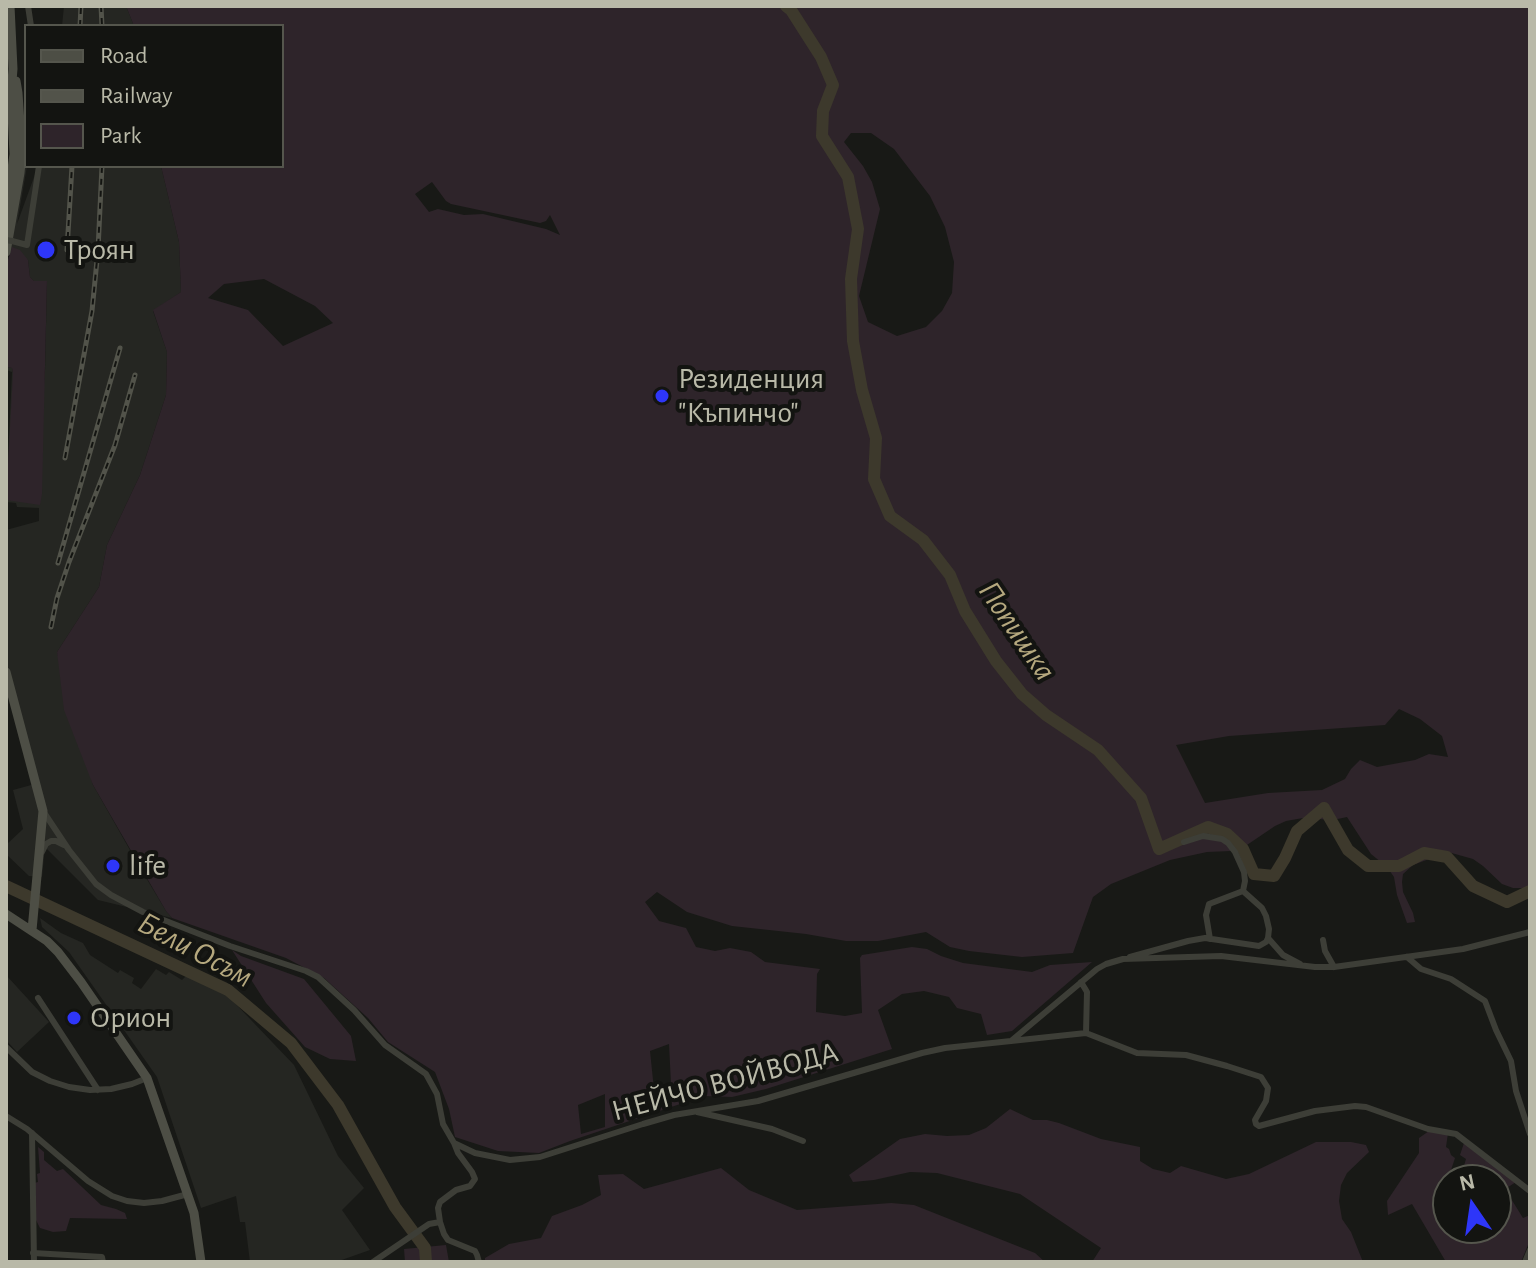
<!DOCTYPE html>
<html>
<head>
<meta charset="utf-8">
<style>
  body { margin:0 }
  #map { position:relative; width:1536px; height:1268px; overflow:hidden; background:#181916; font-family:"Alegreya Sans",sans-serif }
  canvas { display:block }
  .frame { position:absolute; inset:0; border:8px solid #b9b9a8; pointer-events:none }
  .legend { position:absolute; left:24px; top:24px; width:260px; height:144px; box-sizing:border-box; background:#131411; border:2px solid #55564d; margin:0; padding:10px 14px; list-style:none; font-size:24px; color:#b9b9a8 }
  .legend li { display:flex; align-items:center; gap:16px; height:40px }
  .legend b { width:40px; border:2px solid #55564d }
  .north { position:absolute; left:1432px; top:1164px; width:80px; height:80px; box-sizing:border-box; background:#131411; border:2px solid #55564d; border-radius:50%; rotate:347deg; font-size:22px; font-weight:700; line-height:32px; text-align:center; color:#b9b9a8 }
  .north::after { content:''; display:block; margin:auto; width:28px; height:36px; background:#2e36f9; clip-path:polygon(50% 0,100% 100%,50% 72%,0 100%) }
</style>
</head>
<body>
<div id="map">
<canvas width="1536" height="1268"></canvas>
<div class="frame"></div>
<ul class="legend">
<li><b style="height:10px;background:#4d4e45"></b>Road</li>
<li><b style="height:10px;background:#52534a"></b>Railway</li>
<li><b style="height:22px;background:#2e242a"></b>Park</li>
</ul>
<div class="north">N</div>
</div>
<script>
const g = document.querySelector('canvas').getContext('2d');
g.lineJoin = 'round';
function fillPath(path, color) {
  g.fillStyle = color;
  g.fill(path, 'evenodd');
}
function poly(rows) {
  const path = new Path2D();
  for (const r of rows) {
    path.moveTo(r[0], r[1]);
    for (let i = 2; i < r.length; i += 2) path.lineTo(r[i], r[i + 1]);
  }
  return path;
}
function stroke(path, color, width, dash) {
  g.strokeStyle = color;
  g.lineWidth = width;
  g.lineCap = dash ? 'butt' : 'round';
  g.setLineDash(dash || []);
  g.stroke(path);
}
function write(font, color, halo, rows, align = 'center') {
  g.font = font + ' "Alegreya Sans",sans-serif';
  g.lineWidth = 8;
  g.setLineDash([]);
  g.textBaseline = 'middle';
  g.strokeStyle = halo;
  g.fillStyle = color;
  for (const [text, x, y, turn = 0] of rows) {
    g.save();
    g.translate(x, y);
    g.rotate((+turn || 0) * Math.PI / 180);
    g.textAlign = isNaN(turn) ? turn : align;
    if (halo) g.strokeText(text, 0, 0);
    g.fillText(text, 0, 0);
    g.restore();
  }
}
fillPath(poly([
  [64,6,126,6,134,26,62,26],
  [26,162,27,166,17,224,38,166,161,166,179,242,181,292,153,311,167,352,166,395,140,475,107,545,99,587,57,652,93,785,139,866,166,911,172,918,98,900,45,847,42,877,29,876,6,854,6,845,23,829,13,790,35,784,6,673,6,530,39,521,39,508,17,507,16,503,6,502,12,372,6,370,6,367,12,368,13,373,13,388,43,398,45,370,47,281,34,281,30,277,28,260,8,255,6,265],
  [40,918,61,933,83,943,90,955,118,973,120,970,134,978,132,983,141,989,156,969,166,975,169,972,182,980,189,973,219,988,231,999,294,1065,338,1156,364,1188,342,1210,370,1250,336,1262,250,1262,245,1222,240,1222,236,1196,201,1208,157,1077,69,952,42,927],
  [6,975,49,1022,17,1052,6,1040]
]), '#252622');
fillPath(poly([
  [126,6,1530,6,1530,888,1513,888,1502,884,1483,866,1473,859,1448,852,1413,865,1403,874,1402,882,1403,892,1413,913,1415,922,1407,923,1397,895,1394,877,1387,867,1371,854,1347,817,1333,820,1303,818,1286,821,1275,826,1244,847,1231,851,1207,852,1170,860,1111,884,1093,897,1073,953,1022,957,969,951,950,947,926,932,878,941,846,941,806,934,732,926,687,912,657,892,645,902,659,921,686,928,696,947,715,951,730,948,751,952,765,962,820,969,817,974,816,1012,845,1016,862,1013,860,958,862,955,912,947,927,949,941,956,963,963,1032,972,1050,965,1092,962,1012,1031,987,1035,981,1014,957,1008,949,997,924,991,902,994,878,1010,892,1049,766,1089,732,1097,704,1096,570,1141,539,1153,498,1151,455,1137,449,1109,435,1072,388,1042,368,1018,324,978,286,958,172,918,166,911,93,785,64,710,57,652,99,587,107,545,140,475,166,395,167,352,153,310,181,292,179,242,161,166,282,166,282,26,134,26],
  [851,133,871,133,894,149,930,196,945,227,954,262,952,293,942,311,926,327,897,336,868,322,859,296,880,209,872,182,863,166,844,142],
  [432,182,446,201,451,204,540,223,546,221,550,215,560,235,546,229,483,214,464,215,438,209,429,212,415,194],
  [264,279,315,306,333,323,283,346,248,310,208,298,224,284],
  [1399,709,1420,719,1442,736,1448,757,1429,754,1415,760,1377,767,1360,760,1351,769,1345,779,1322,790,1268,793,1205,803,1176,745,1229,736,1385,725],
  [669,1044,672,1104,656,1109,650,1051],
  [605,1094,605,1127,581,1134,578,1105],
  [12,247,20,250,28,260,30,277,34,281,47,281,42,494,40,505,6,500,13,373,12,368,6,367,6,266],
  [232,950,241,956,304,979,351,1036,356,1061,330,1059,305,1047,266,1003],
  [1010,1109,1033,1120,1047,1120,1059,1123,1101,1139,1140,1147,1140,1161,1153,1169,1170,1173,1181,1166,1226,1179,1249,1174,1316,1142,1351,1142,1366,1145,1369,1152,1347,1173,1341,1185,1339,1201,1342,1219,1351,1232,1363,1262,1092,1262,1101,1248,1020,1194,937,1173,910,1172,874,1180,853,1182,849,1175,900,1139,925,1134,947,1136,969,1135,986,1128],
  [1429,1131,1448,1133,1446,1147,1449,1149,1451,1155,1455,1158,1448,1179,1448,1228,1496,1228,1496,1180,1455,1180,1460,1179,1466,1159,1460,1155,1465,1140,1516,1182,1505,1189,1523,1218,1530,1215,1530,1240,1521,1262,1446,1262,1412,1204,1388,1215,1387,1201,1419,1153,1419,1138],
  [38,1147,44,1152,44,1160,57,1171,63,1169,101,1205,116,1209,125,1213,127,1219,70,1218,66,1231,53,1232,40,1228,35,1218,34,1183,38,1182,37,1174,40,1173],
  [721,1168,749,1190,797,1210,891,1203,914,1205,1035,1253,1045,1262,485,1262,485,1258,509,1244,541,1238,552,1216,582,1205,601,1195,598,1175,623,1174,644,1189],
  [446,1245,449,1262,405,1262,404,1249]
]), '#2e242a');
stroke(poly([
  [786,6,791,10,821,57,833,85,823,111,822,136,848,177,858,229,851,279,853,341,862,390,876,438,874,479,890,516,923,540,950,575,965,611,996,661,1022,694,1046,715,1098,750,1141,798,1159,849,1208,827,1227,834,1243,849,1254,874,1274,876,1285,858,1297,831,1324,808,1348,850,1368,866,1399,866,1424,853,1447,857,1473,886,1507,902,1530,891],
  [6,886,228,990,291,1043,338,1105,395,1207,425,1248,426,1262]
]), '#3d392c', 12);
stroke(poly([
  [28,6,31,26],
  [12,241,27,245,39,166],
  [43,811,69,850,96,884,111,895,143,912,230,946,306,971,318,977,354,1010,385,1045,426,1074,437,1094,443,1124,454,1143,475,1153,510,1160,540,1157,643,1124,674,1115,758,1101,922,1053,945,1048,1011,1041,1097,969,1106,964,1123,959,1221,956,1315,967,1334,967,1463,949,1530,932],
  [1184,842,1203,836,1222,839,1228,843,1235,852,1244,872,1245,881,1243,891,1209,904,1206,915,1210,939],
  [42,852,46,844,51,841,56,841,64,845],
  [1243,891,1262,908,1266,916,1269,929,1268,938,1283,955,1300,964],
  [1323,940,1325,951,1334,967],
  [1130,957,1188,941,1205,938,1259,946,1266,942,1268,938],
  [1407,957,1421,969,1451,979,1485,1001,1496,1030,1511,1061,1516,1091,1530,1134],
  [1081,982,1087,992,1086,1033],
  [38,998,98,1090],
  [1011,1041,1086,1033,1137,1053,1186,1055,1227,1066,1261,1077,1268,1088,1266,1101,1255,1120,1256,1124,1259,1126,1315,1111,1355,1106,1366,1107,1428,1129,1456,1134,1530,1191],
  [6,1047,32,1072,50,1081,69,1087,90,1090,111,1089,132,1084,147,1078],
  [697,1112,772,1129,803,1141],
  [6,1116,27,1129,88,1181,112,1196,127,1201,144,1203,162,1201,188,1194],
  [32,1133,34,1262],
  [440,1222,438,1208,440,1202,456,1190,470,1186,475,1179,472,1172,458,1153,454,1143],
  [33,1253,102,1257,103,1262],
  [373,1262,429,1224,440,1222,444,1234,448,1240,475,1251,477,1255,479,1262],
  [1525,1262,1530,1250]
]), '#3d3e37', 6);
stroke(poly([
  [6,213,14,154,11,93,13,69,10,6],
  [6,252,20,173,22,154,18,93,16,81],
  [6,672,43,811,32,930],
  [6,914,47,941,58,952,81,982,147,1078,194,1213,201,1262]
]), '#4d4e45', 9);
const rail = poly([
  [101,6,102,26],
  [80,26,81,6],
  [67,250,72,166],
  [65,458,92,311,98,250,102,166],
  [58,563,120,348],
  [51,627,57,598,69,562,115,445,135,375]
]);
stroke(rail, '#52534a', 5);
stroke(rail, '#131411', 2, [6]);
stroke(poly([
  [6,240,12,241]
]), '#3d3e37', 6);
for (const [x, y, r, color] of [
  [46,250,10,"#2e36f9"],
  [662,396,8,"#2e36f9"],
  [113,866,8,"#2e36f9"],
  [74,1018,8,"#2e36f9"]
]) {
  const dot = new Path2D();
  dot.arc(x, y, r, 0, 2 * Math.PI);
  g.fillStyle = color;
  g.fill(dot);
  stroke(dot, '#131411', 3);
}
write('30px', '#b9b9a8', '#131411', [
  ["Троян",64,250],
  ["Резиденция",678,379],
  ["\"Къпинчо\"",678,413],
  ["life",129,866],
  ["Орион",90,1018]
], 'left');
write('30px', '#b9b9a8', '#131411', [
  ["НЕЙЧО ВОЙВОДА",725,1082,-15]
]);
write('italic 32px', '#b5a87e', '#131411', [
  ["Попишка",1017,631,56],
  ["Бели Осъм",195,950,28]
]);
</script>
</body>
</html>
